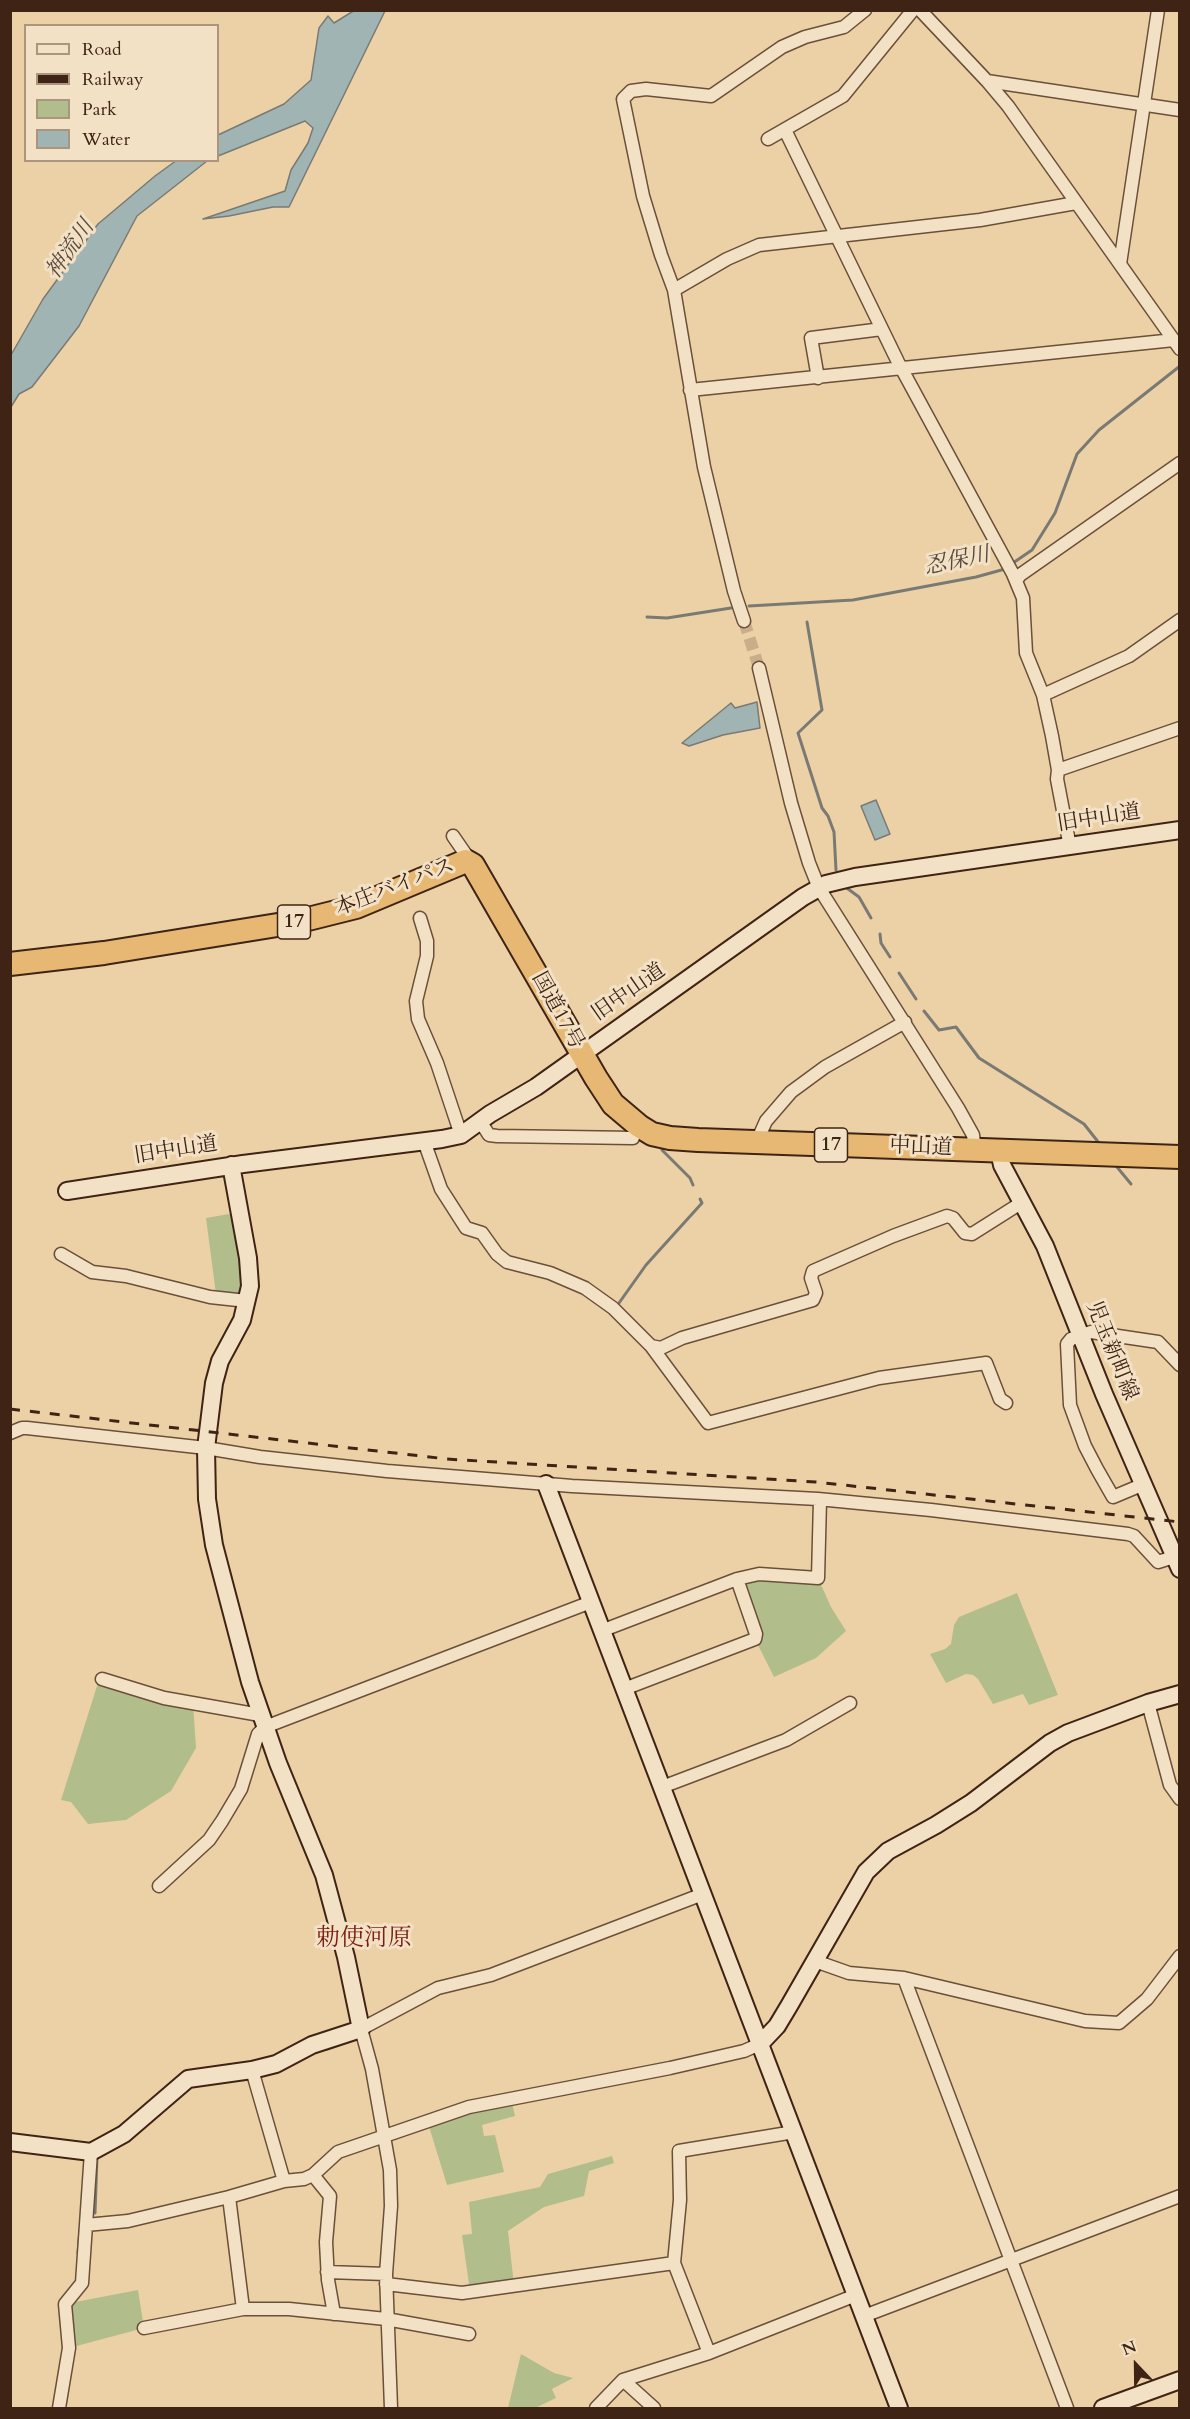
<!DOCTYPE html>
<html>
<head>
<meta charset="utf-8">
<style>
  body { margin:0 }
  #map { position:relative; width:1190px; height:2419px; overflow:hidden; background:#edd1a6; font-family:Cardo,serif }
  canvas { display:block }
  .frame { position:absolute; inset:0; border:12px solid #3f2415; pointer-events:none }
  .legend { position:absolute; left:24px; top:24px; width:195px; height:138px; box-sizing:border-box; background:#f3e1c5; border:2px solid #ab957f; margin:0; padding:8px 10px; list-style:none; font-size:18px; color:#3f2415 }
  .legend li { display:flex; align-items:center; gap:12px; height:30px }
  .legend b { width:30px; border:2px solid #ab957f }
  .north { position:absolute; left:1106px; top:2335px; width:60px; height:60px; -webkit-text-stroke:4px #f3e1c5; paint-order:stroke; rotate:338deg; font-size:16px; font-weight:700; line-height:24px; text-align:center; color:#3f2415 }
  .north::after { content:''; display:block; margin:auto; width:21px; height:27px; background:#3f2415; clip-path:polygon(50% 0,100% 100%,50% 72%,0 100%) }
</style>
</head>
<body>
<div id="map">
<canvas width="1190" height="2419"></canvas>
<div class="frame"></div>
<ul class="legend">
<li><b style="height:8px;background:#f3e1c5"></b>Road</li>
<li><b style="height:8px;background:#3f2415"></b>Railway</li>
<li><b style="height:16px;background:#b2bd8c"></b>Park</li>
<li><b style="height:16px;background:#a0b4b4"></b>Water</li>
</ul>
<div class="north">N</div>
</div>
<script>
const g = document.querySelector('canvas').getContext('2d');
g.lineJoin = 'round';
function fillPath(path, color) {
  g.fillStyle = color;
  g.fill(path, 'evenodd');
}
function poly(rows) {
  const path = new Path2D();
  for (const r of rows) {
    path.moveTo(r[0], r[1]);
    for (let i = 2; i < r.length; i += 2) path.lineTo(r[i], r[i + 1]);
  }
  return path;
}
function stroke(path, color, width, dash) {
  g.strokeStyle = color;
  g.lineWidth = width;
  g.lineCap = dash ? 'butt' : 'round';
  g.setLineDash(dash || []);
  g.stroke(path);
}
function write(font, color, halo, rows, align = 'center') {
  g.font = font + ' Cardo,"Noto Serif JP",serif';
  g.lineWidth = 6;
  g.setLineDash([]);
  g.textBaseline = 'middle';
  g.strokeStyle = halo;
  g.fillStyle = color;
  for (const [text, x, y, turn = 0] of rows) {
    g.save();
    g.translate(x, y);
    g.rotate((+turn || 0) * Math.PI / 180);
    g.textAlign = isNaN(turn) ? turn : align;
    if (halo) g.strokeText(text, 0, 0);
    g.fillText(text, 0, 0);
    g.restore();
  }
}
fillPath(poly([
  [235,1213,244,1266,241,1297,216,1294,206,1218],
  [818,1578,831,1607,846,1631,816,1658,774,1677,755,1639,737,1579],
  [1017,1593,1058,1695,1029,1705,1023,1694,993,1704,978,1679,973,1675,966,1674,946,1683,930,1654,945,1649,951,1644,954,1625,959,1617],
  [102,1679,193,1703,196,1748,171,1791,126,1820,88,1824,71,1802,61,1800,97,1686],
  [511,2098,515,2116,482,2125,484,2136,495,2135,504,2172,447,2185,427,2120],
  [612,2156,614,2163,589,2171,584,2196,544,2207,508,2231,514,2285,470,2291,462,2235,472,2234,469,2202,540,2187,548,2174],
  [138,2290,144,2328,69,2348,65,2304],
  [521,2354,554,2373,573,2378,552,2389,556,2398,535,2408,508,2408]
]), '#b2bd8c');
const water = poly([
  [355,10,385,11,289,207,273,207,229,216,203,219,285,191,291,170,308,143,313,128,305,121,218,156,218,135,284,104,311,80,319,28,328,16,334,23,355,10],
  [177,160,207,161,137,216,79,326,32,387,19,394,11,407,11,355,43,299,98,224,155,176,177,160],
  [757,702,760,728,723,735,689,746,682,743,731,703,735,708,757,702],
  [876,800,890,834,875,840,861,806,876,800]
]);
fillPath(water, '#a0b4b4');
stroke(water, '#797a74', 1.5);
stroke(poly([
  [1010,565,1032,550,1055,513,1077,454,1099,430,1180,366],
  [749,606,853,600,976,577,1005,569],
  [647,617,667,618,731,608],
  [807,622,822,710,798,733,822,808,828,816,834,832,836,870],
  [844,886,859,897,871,918],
  [880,934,881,943,890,957],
  [899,973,916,999],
  [924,1011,939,1030,956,1027,979,1058,1084,1124,1099,1143],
  [662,1150,690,1178,693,1185],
  [1117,1167,1131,1184],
  [619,1303,646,1265,702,1203,700,1199],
  [327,2049,356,2039],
  [95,2213,97,2157,100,2156],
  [78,2253,80,2230]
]), '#797a74', 3);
stroke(poly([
  [744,621,759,668]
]), '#caae89', 12, [12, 6]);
const street = poly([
  [920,10,987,81,1008,106,1180,349],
  [987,81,1180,110],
  [785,130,898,362,1013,574,1023,598,1026,653,1043,695,1052,736,1058,770,1057,779,1070,847],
  [768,139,843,96,913,10],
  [1120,264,1158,10],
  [674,290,727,259,759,245,980,220,1076,203],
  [818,378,811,338,882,329],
  [690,390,1174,340],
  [1016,581,1020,575,1180,463],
  [744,621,734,591,704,467,674,290,661,255,643,196,623,99,631,91,646,89,711,96,782,47,805,37,844,27,865,10],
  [759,668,791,803,809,863,819,888,958,1108,973,1135,975,1150],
  [1043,695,1129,656,1180,620],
  [1058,770,1180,728],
  [453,836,471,862],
  [420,918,427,941,427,956,416,1001,418,1019,437,1063,461,1135],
  [480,1121,489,1135,497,1136,633,1138],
  [424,1141,441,1189,466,1228,482,1233,497,1254,507,1262,550,1273,585,1288,613,1308,651,1346,661,1348,682,1338,813,1300,816,1293,811,1278,813,1271,893,1236,947,1216,953,1218,965,1233,972,1234,1021,1203],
  [757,1141,766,1121,791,1092,825,1067,905,1022],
  [61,1254,92,1272,126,1276,210,1297,247,1301],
  [651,1346,708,1423,879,1378,986,1363,1000,1399,1006,1403],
  [10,1433,22,1428,27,1428,206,1448,260,1457,387,1471,572,1486,818,1499,931,1510,1128,1534,1134,1536,1158,1562,1180,1555],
  [1144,1484,1113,1497,1097,1469,1085,1446,1070,1405,1067,1344,1071,1339,1091,1332,1158,1342,1180,1365],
  [601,1631,737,1579,759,1574,818,1578,820,1500],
  [102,1679,164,1698,260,1715],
  [624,1689,755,1639,756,1634,737,1579],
  [1148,1703,1170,1785,1180,1799],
  [662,1787,786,1740,850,1703],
  [159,1886,209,1840,222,1821,241,1789,258,1734,265,1727,591,1602],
  [815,1961,849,1973,904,1978,1085,2021,1119,2023,1147,1999,1180,1956],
  [904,1978,1067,2408],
  [252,2070,284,2181],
  [313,2175,330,2196,326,2242,328,2280,334,2314],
  [229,2197,243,2309],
  [86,2225,128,2221,229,2197,284,2181,304,2179,313,2175,338,2152,469,2107,670,2068,744,2051,760,2044],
  [327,2272,386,2274],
  [386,2284,462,2293,674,2263],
  [864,2316,1180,2196],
  [144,2328,243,2309,289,2309,386,2319,469,2334],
  [709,2353,674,2263,680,2200,679,2151,794,2132],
  [623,2380,654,2408],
  [59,2408,69,2348,65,2304,82,2283,91,2152],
  [391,2408,386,2274,391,2206,390,2170,372,2069,361,2029,438,1988,491,1975,703,1894],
  [596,2408,623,2380,709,2353,856,2295]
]);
const secondary = poly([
  [999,1151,1002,1165,1045,1246,1104,1394,1180,1569],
  [67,1191,243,1164,442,1139,461,1135,490,1114,536,1087,803,897,826,884,855,877,1180,830],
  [546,1484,899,2408],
  [760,2044,777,2026,789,2006,866,1872,888,1851,936,1825,971,1803,1050,1743,1068,1733,1148,1703,1180,1694],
  [10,2142,91,2152,124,2134,188,2079,252,2070,276,2064,312,2045,361,2029,346,1957,324,1875,278,1763,250,1682,214,1545,207,1499,206,1448,214,1383,220,1361,242,1320,250,1286,248,1258,231,1165],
  [1103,2408,1180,2380]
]);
const highway = poly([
  [10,964,104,953,296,922,356,907,466,861,473,865,596,1078,613,1104,639,1126,652,1134,670,1138,698,1140,1180,1157]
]);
stroke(street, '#6a4f39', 15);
stroke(secondary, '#3f2415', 20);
stroke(highway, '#3f2415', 26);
stroke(street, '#f3e1c5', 12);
stroke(secondary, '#f3e1c5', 16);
stroke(highway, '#e6b873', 22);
stroke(poly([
  [10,1409,447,1459,816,1482,1180,1522]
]), '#3f2415', 3, [10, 10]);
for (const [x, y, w] of [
  [294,922,33],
  [831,1145,33]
]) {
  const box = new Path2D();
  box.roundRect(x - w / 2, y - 17, w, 34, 4.5);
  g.fillStyle = '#f3e1c5';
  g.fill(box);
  stroke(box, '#3f2415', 1.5);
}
write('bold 20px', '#3f2415', null, [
  ["17",294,922],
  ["17",831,1145]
]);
write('21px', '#3f2415', '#f3e1c5', [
  ["旧中山道",1099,819,-9],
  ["本庄バイパス",395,888,-21],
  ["旧中山道",629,993,-35],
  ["国道17号",557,1011,61],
  ["中山道",921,1148,2],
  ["旧中山道",176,1151,-9],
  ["児玉新町線",1111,1351,68]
]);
write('italic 22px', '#57483d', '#f3e1c5', [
  ["神流川",71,250,-55],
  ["忍保川",957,562,-12]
]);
write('24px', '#7a1f14', '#f3e1c5', [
  ["勅使河原",364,1939]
]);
</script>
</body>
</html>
